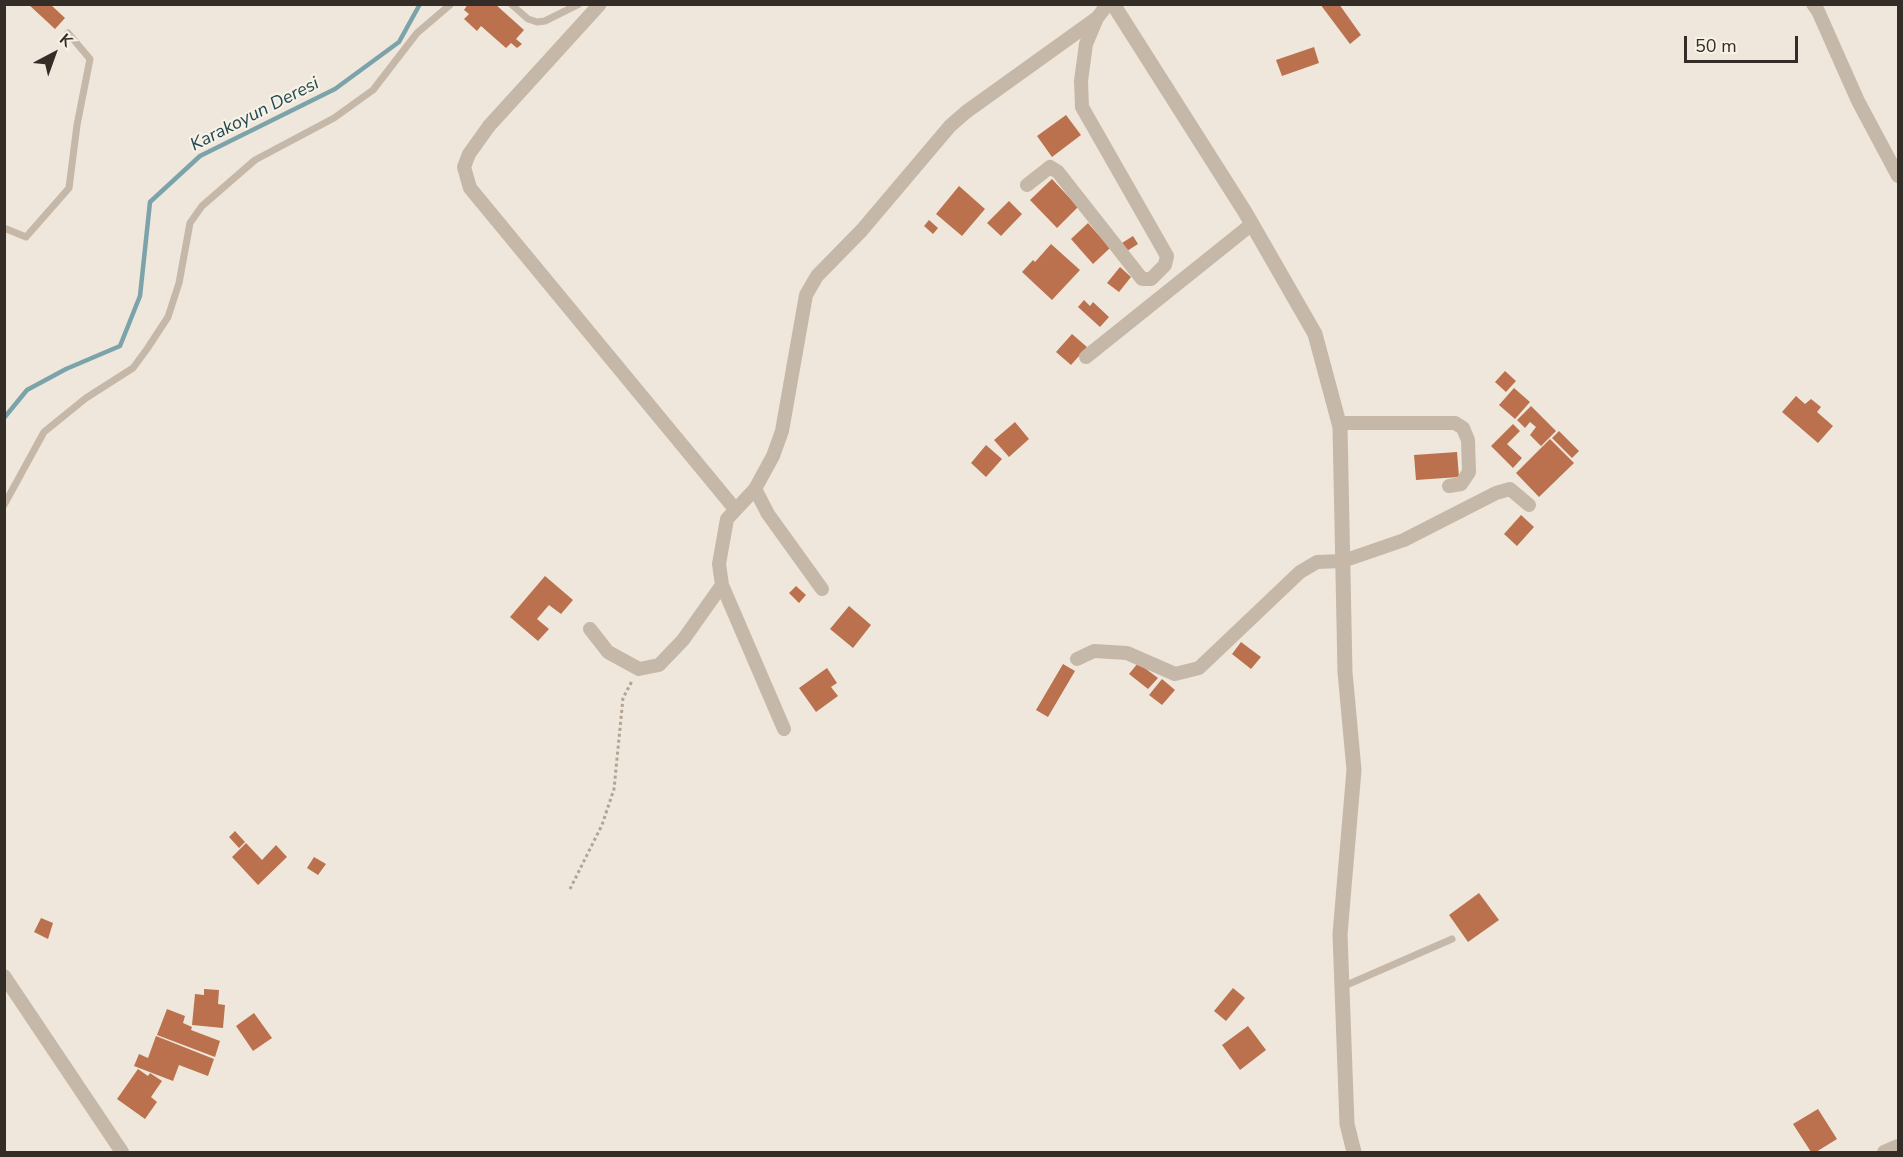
<!DOCTYPE html>
<html>
<head>
<meta charset="utf-8">
<style>
  body { margin:0 }
  #map { position:relative; width:1903px; height:1157px; overflow:hidden; background:#efe7db; font-family:"Nunito Sans",sans-serif }
  canvas { display:block }
  .frame { position:absolute; inset:0; border:6px solid #332c27; pointer-events:none }
  .north { position:absolute; left:24px; top:24px; width:60px; height:60px; -webkit-text-stroke:4px #f7f1e6; paint-order:stroke; rotate:41deg; font-size:16px; font-weight:700; line-height:24px; text-align:center; color:#332c27 }
  .north::after { content:''; display:block; margin:auto; width:21px; height:27px; background:#332c27; clip-path:polygon(50% 0,100% 100%,50% 72%,0 100%) }
  .scale { position:absolute; left:1684px; top:36px; width:114px; height:27px; box-sizing:border-box; border:3px solid #332c27; border-top:0; padding-left:8px; font-size:18px; line-height:21px; white-space:nowrap; color:#332c27; -webkit-text-stroke:4px #f7f1e6; paint-order:stroke }
</style>
</head>
<body>
<div id="map">
<canvas width="1903" height="1157"></canvas>
<div class="frame"></div>
<div class="north">K</div>
<div class="scale">50 m</div>
</div>
<script>
const g = document.querySelector('canvas').getContext('2d');
g.lineJoin = 'round';
function poly(rows) {
  const path = new Path2D();
  for (const r of rows) {
    path.moveTo(r[0], r[1]);
    for (let i = 2; i < r.length; i += 2) path.lineTo(r[i], r[i + 1]);
  }
  return path;
}
function stroke(path, color, width, dash) {
  g.strokeStyle = color;
  g.lineWidth = width;
  g.lineCap = dash ? 'butt' : 'round';
  g.setLineDash(dash || []);
  g.stroke(path);
}
function fillPath(path, color) {
  g.fillStyle = color;
  g.fill(path, 'evenodd');
}
function write(font, color, halo, rows, align = 'center') {
  g.font = font + ' "Nunito Sans",sans-serif';
  g.lineWidth = 4.5;
  g.setLineDash([]);
  g.textBaseline = 'middle';
  g.strokeStyle = halo;
  g.fillStyle = color;
  for (const [text, x, y, turn = 0] of rows) {
    g.save();
    g.translate(x, y);
    g.rotate((+turn || 0) * Math.PI / 180);
    g.textAlign = isNaN(turn) ? turn : align;
    if (halo) g.strokeText(text, 0, 0);
    g.fillText(text, 0, 0);
    g.restore();
  }
}
stroke(poly([
  [4,418,27,390,66,369,120,346,140,296,150,202,200,156,335,89,399,42,420,4]
]), '#7ca3aa', 4.5);
fillPath(poly([
  [28,4,50,4,65,18,55,29],
  [468,4,495,4,524,30,516,39,522,44,517,48,511,43,506,48,481,26,477,31,464,19,469,14,464,10],
  [1320,4,1339,4,1361,35,1350,44],
  [1314,47,1319,63,1282,76,1276,60],
  [1066,115,1081,135,1052,157,1037,136],
  [1052,179,1078,207,1057,228,1030,200],
  [959,186,985,209,962,236,936,214],
  [1009,201,1022,214,1001,236,987,223],
  [929,220,938,228,933,234,924,226],
  [1088,223,1110,248,1093,264,1071,239],
  [1133,236,1138,244,1127,251,1122,243],
  [1051,244,1080,270,1052,300,1022,272,1033,260,1035,262],
  [1120,267,1131,277,1119,292,1107,283],
  [1084,300,1090,306,1093,302,1109,317,1100,327,1078,307],
  [1072,334,1087,347,1071,365,1056,352],
  [1505,371,1516,381,1506,392,1495,382],
  [1514,388,1530,402,1515,419,1499,405],
  [1796,396,1805,404,1811,399,1821,407,1817,412,1833,426,1818,443,1782,412],
  [1531,406,1556,431,1541,446,1530,435,1536,427,1530,422,1525,428,1517,420],
  [1015,422,1029,439,1009,457,994,440],
  [1513,424,1520,431,1507,444,1522,458,1513,468,1491,446],
  [1559,431,1579,451,1572,458,1552,438],
  [1550,439,1574,463,1539,497,1516,473],
  [986,445,1002,459,986,477,971,463],
  [1457,452,1459,477,1416,480,1414,455],
  [1521,515,1534,527,1517,546,1504,534],
  [545,576,573,600,561,614,549,605,537,619,549,629,538,641,510,617],
  [796,586,806,595,799,603,789,593],
  [849,606,871,625,853,648,830,629],
  [1241,642,1261,657,1251,669,1232,654],
  [1138,663,1158,678,1148,689,1129,674],
  [1063,664,1075,671,1048,717,1036,710],
  [827,668,837,683,831,687,838,696,816,712,799,688],
  [1162,679,1175,690,1162,705,1149,695],
  [235,831,245,842,239,848,229,837],
  [246,843,262,860,276,845,287,857,258,885,232,857],
  [314,857,326,864,318,875,307,868],
  [1479,893,1499,920,1468,942,1449,915],
  [41,918,53,923,48,939,34,932],
  [1233,988,1245,998,1226,1021,1214,1011],
  [204,989,219,990,218,1004,225,1005,223,1028,192,1025,195,994,204,995],
  [167,1009,185,1016,183,1023,192,1027,191,1030,220,1041,215,1057,157,1035],
  [254,1013,272,1038,253,1051,236,1026],
  [1248,1026,1266,1050,1240,1070,1222,1045],
  [156,1036,214,1059,208,1076,179,1065,173,1081,134,1066,139,1054,148,1058],
  [138,1069,148,1076,150,1073,162,1081,151,1097,157,1102,145,1119,117,1099],
  [1818,1109,1837,1139,1816,1152,1811,1152,1793,1124]
]), '#bb714d');
stroke(poly([
  [570,889,602,825,614,789,623,698,632,681]
]), '#b2a392', 3, [3, 3]);
stroke(poly([
  [511,4,528,19,537,22,545,21,579,4],
  [4,228,26,237,69,188,77,125,90,59,68,33],
  [4,505,44,432,86,398,133,368,147,349,168,317,179,283,190,223,202,206,255,160,334,118,373,90,417,33,451,4],
  [1342,987,1452,939]
]), '#c6b8a8', 7);
stroke(poly([
  [600,4,489,126,469,154,464,167,470,188,735,509],
  [1813,4,1818,11,1858,101,1898,176],
  [1027,185,1050,167,1058,172,1142,279,1151,279,1165,265,1167,256,1082,107,1081,81,1086,44,1097,18,1108,4],
  [1086,357,1252,224],
  [1339,423,1455,423,1463,428,1468,440,1469,472,1461,484,1449,486],
  [755,489,768,514,822,589],
  [590,629,608,652,639,669,659,665,683,640,722,585],
  [1077,659,1094,651,1127,653,1175,674,1199,668,1300,572,1317,562,1343,561,1404,540,1496,493,1510,489,1529,505],
  [784,729,722,585,719,564,727,519,755,489,773,456,782,431,806,295,817,276,862,230,950,126,966,112,1097,18],
  [4,976,122,1152],
  [1884,1152,1898,1146]
]), '#c6b8a8', 14);
stroke(poly([
  [1113,4,1245,212,1315,334,1340,427,1345,672,1354,770,1340,934,1347,1124,1354,1152]
]), '#c6b8a8', 15);
write('italic 18px', '#214951', '#f7f1e6', [
  ["Karakoyun Deresi",255,115,-27]
]);
</script>
</body>
</html>
